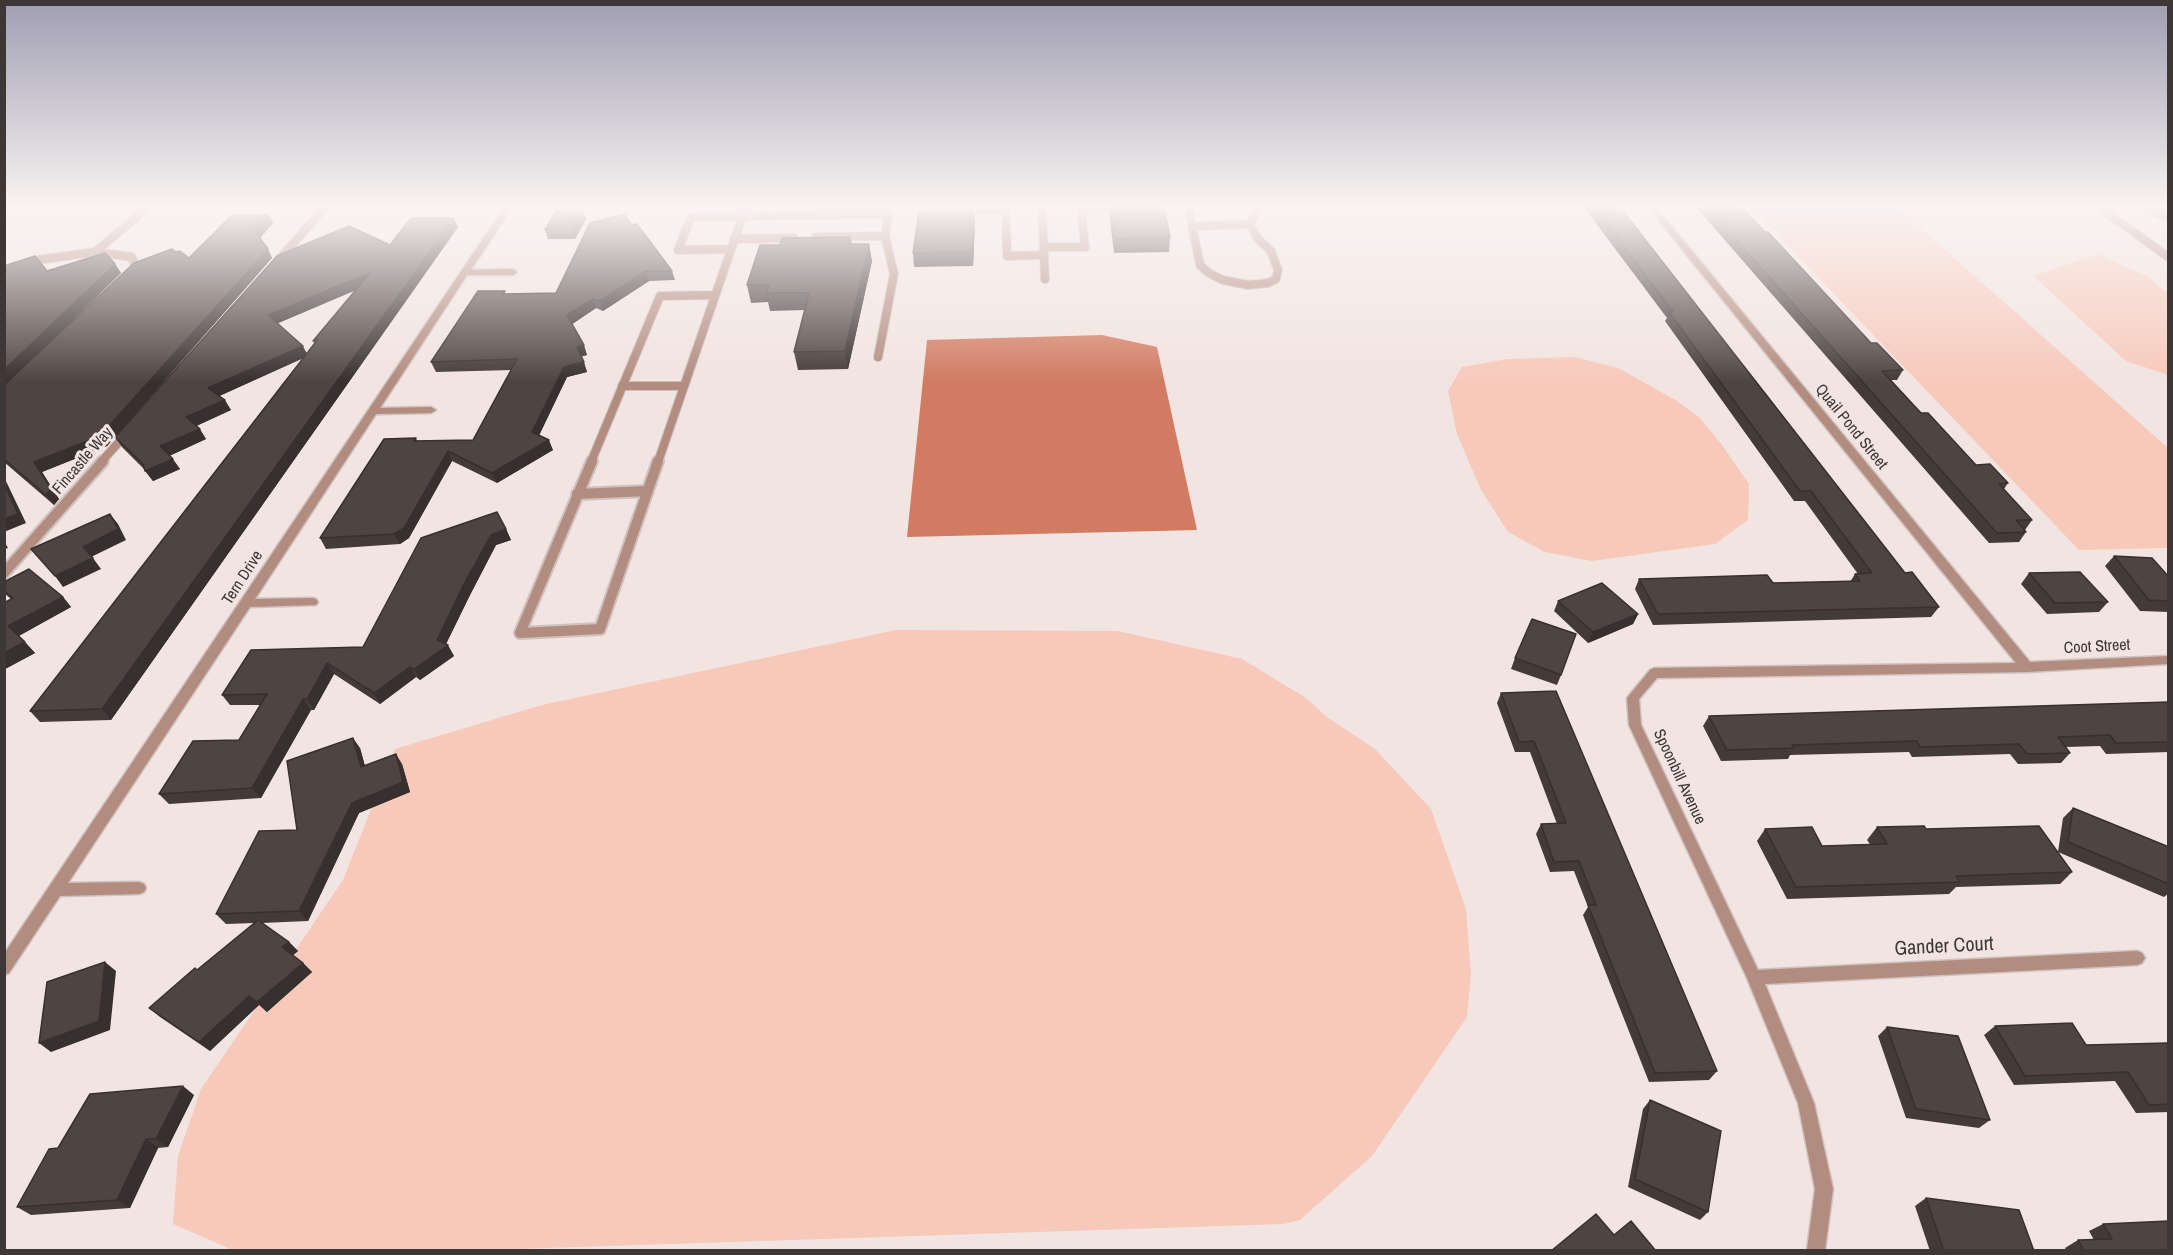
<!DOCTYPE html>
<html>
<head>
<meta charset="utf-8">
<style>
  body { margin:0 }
  #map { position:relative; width:2173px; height:1255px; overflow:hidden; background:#f2e4e0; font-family:"Archivo Narrow",sans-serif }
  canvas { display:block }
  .frame { position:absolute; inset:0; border:6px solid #3d3736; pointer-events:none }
</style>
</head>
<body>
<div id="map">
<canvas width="2173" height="1255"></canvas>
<div class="frame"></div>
</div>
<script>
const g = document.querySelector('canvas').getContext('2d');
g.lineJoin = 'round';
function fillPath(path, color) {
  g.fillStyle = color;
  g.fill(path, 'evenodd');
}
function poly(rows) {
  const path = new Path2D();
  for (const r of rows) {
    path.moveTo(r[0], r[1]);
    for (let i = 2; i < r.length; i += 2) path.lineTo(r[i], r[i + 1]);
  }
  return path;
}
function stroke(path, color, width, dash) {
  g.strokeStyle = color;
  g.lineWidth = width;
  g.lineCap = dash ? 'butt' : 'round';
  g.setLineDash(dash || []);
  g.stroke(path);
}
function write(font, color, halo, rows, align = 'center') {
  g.font = font + ' "Archivo Narrow",sans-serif';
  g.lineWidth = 6;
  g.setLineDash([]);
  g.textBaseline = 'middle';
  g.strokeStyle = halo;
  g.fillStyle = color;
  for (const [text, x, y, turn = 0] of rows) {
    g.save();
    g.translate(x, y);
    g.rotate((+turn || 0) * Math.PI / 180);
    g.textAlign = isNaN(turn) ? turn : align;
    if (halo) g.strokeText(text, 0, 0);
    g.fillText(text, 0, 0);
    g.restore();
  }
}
fillPath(poly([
  [1750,206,1896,206,2168,448,2168,548,2079,550],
  [2097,254,2147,276,2168,293,2168,375,2126,361,2033,276],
  [1575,357,1618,368,1674,399,1699,417,1722,445,1749,484,1748,520,1715,544,1592,561,1545,552,1508,532,1481,490,1457,434,1448,391,1462,367,1507,359],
  [896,630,1118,631,1242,659,1306,698,1328,718,1375,749,1431,809,1466,909,1471,974,1467,1017,1372,1156,1300,1220,1284,1224,486,1250,233,1250,173,1224,178,1156,201,1089,343,880,395,749,542,705]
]), '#f7c9bb');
fillPath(poly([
  [1102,335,1157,347,1197,530,907,537,927,340]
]), '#d17b62');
const serviceFar1 = poly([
  [1042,206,1045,279],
  [1189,206,1192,226,1250,224,1260,206],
  [2098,206,2168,257],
  [2144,206,2157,214,2168,217],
  [941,210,1006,210,1007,256,1044,255],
  [1192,226,1200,265,1209,273,1223,280,1248,285,1268,283,1276,279,1278,270,1271,251,1258,239,1250,224],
  [734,239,794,238],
  [1044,247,1085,247,1081,208,1121,207],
  [731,249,678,250,691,217,889,214,885,236,816,237],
  [95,252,150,206],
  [277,262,326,206],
  [4,274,12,268,37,260,95,252,132,257,135,268,130,273],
  [878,357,894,274,885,236],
  [622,386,684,386],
  [101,462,128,432],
  [591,462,660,296,715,295],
  [658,462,746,206]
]);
const service = poly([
  [592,461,520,633,600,629,658,461],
  [577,494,648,491],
  [4,573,103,461]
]);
const minor = poly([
  [505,206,513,206,471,270,513,269,517,272,513,275,467,275,380,408,431,407,436,410,431,413,376,414,255,599,312,598,316,599,318,602,316,605,250,607,68,883,139,882,144,884,146,888,144,892,139,894,60,896,9,973,4,975,4,954,505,206],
  [1647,206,1655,206,2030,662,2168,656,2168,664,2027,672,1657,678,1639,699,1641,725,1758,970,2137,951,2142,953,2145,958,2142,963,2137,965,1765,984,1814,1103,1833,1189,1825,1250,1807,1250,1815,1189,1798,1103,1747,978,1629,725,1627,698,1650,670,1654,668,2016,663,1647,206]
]);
stroke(serviceFar1, '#cec1be', 10);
stroke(service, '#cec1be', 14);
stroke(minor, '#cec1be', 3);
stroke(serviceFar1, '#b38c80', 8);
stroke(service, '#b38c80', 10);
fillPath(minor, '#b38c80');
fillPath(poly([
  [1109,206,1164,206,1170,238,1169,252,1114,253,1109,213],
  [1583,206,1619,206,1905,573,1939,607,1931,617,1653,625,1635,589,1639,579,1773,583,1850,582,1855,574,1858,574,1805,501,1794,501,1665,321,1667,318],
  [1695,206,1740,206,1871,343,1903,370,1897,380,1891,380,1921,413,1976,465,2008,483,2004,489,2032,520,2025,530,2026,532,2019,542,1989,543],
  [583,210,586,219,575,239,548,239,545,230],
  [273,223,260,238,272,258,129,421,390,245,458,227,111,720,40,722,30,711,303,358,219,396,231,410,196,426,206,439,169,456,180,469,153,481,145,470,122,447,115,437,107,446,42,472,59,499,54,505,4,462,4,267,47,271,115,264,121,273,39,353,176,252,189,258],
  [355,290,313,341,315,344,307,353,277,323],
  [975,224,973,266,914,267,913,253],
  [632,225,672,271,675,280,649,281,603,311,596,308,572,324,587,355,581,356,587,372,567,377,539,435,553,450,497,483,452,461,409,538,400,544,326,549,320,538,416,438,417,441,473,440,512,370,436,372,431,362,506,294,556,293],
  [850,237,852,244,872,261,848,369,798,370,794,352,805,310,770,311,768,302,751,303,747,285,780,245],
  [506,529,511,540,496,545,470,595,446,644,454,656,420,680,416,677,380,704,334,674,314,710,311,710,261,798,169,804,159,794,239,740,261,705,230,705,222,695,363,647],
  [2114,556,2169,577,2169,612,2140,611,2105,566],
  [2029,573,2108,602,2099,612,2047,614,2021,584],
  [4,582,63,597,71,607,19,636,35,653,5,669,4,668,4,603,11,599,4,593],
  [1558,601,1638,614,1633,624,1588,643,1554,611],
  [1515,658,1561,675,1557,685,1511,669],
  [1556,691,1717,1071,1709,1080,1649,1082,1583,915,1588,907,1574,871,1550,872,1536,834,1541,824,1557,824,1530,752,1515,752,1497,703,1501,693],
  [2169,702,2169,752,2106,754,2100,746,2066,747,2070,753,2061,763,2018,764,2010,754,1912,757,1909,752,1790,755,1788,759,1721,761,1703,726,1709,716],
  [360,748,365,766,402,764,410,792,359,813,308,921,262,923,289,942,298,951,293,955,303,963,312,972,267,1012,259,1005,210,1051,160,1017,149,1008,197,970,254,923,226,924,216,914,297,830],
  [2073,808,2169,847,2169,893,2164,897,2058,852,2063,818],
  [1877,827,1926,829,2072,872,2060,884,1956,887,1949,894,1787,899,1757,841,1765,829,1822,846,1870,844,1867,840],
  [1995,1026,2086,1045,2169,1043,2169,1112,2136,1113,2115,1081,2014,1085,1984,1035],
  [1887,1027,1990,1120,1979,1128,1906,1118,1878,1036],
  [194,1095,168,1147,158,1148,130,1208,31,1215,17,1207,58,1148],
  [1650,1100,1708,1212,1700,1220,1628,1187,1643,1109],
  [1926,1198,2034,1251,1930,1251,1915,1206],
  [2103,1224,2169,1251,2067,1251,2065,1248,2078,1240,2094,1240,2089,1231]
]), '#443a38');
fillPath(poly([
  [583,210,586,219,575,239,572,229],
  [974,210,975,224,973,266,972,252],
  [269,215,273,223,259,239,254,230],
  [454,218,458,227,111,720,102,709],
  [869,244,872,261,848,369,845,351],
  [268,249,272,258,107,446,42,472,59,499,54,505,46,495,34,462],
  [115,264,121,273,4,386,4,370],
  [646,271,649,281,603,311,600,301],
  [370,273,375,282,274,325,268,315],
  [593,299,596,308,571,325,567,315],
  [584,345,587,355,580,357,577,347],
  [303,346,308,356,215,398,208,388],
  [584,362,587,372,567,377,536,442,532,432,564,367],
  [225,400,231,410,192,428,186,417],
  [200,429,206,439,167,457,160,446],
  [549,440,553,450,497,483,492,473],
  [448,451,452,461,409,538,400,544,394,534],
  [173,459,180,469,153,481,145,471],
  [4,477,26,523,4,532],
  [110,514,118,524,126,540,91,557,83,547],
  [506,529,511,540,496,545,470,595,444,648,448,645,454,656,420,680,414,669,464,584,491,535],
  [4,541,8,548,4,549],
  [93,558,101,569,63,587,55,576],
  [63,597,71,607,18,636,8,626],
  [1638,614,1633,624,1588,643,1593,632],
  [25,642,35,653,5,669,4,668,4,653],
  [327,663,334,674,314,710,307,699],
  [410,667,416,677,380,704,374,693],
  [303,699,311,710,261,798,252,788],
  [353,738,360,748,368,778,361,767],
  [396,754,402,764,410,792,359,813,308,921,299,911,352,803],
  [289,942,298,951,291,957,282,947],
  [105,962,116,971,110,1030,51,1052,39,1043],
  [303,963,312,972,267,1012,257,1002],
  [249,996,259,1005,210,1051,199,1042],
  [183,1086,194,1095,168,1147,156,1139],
  [146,1139,158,1148,130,1208,117,1200]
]), '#37302e');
const building = poly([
  [1110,206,1164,206,1170,238,1114,239,1110,206],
  [1593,206,1619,206,1905,573,1912,572,1939,607,1658,614,1639,579,1767,575,1773,583,1860,581,1855,574,1872,573,1811,491,1800,491,1669,312,1673,312,1593,206],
  [1706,206,1740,206,1765,232,1768,232,1871,343,1877,343,1903,370,1882,371,1921,413,1928,413,1976,465,1990,464,2008,483,1999,484,2032,520,2016,520,2026,532,1997,533,1706,206],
  [557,210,583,210,572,229,545,230,557,210],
  [974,210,972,252,913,253,919,211,974,210],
  [624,214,632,225,637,224,672,271,646,271,600,301,593,299,567,315,584,345,577,347,584,362,564,367,532,432,549,440,492,473,448,451,404,528,394,534,320,538,384,439,416,438,414,441,473,440,517,359,431,362,478,291,505,291,503,294,556,293,590,223,624,214],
  [232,215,269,215,254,230,268,249,100,436,34,462,51,489,46,495,4,459,4,385,134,263,172,249,176,252,180,251,189,258,232,215],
  [411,218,454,218,102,709,30,711,318,339,313,341,370,273,268,315,303,346,208,388,225,400,186,417,200,429,160,446,173,459,145,471,143,464,115,437,277,256,349,226,390,245,411,218],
  [850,237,849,244,869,244,845,351,794,352,809,293,766,293,769,285,747,285,760,245,780,245,782,238,850,237],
  [105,253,115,264,4,370,4,267,7,265,35,256,47,271,105,253],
  [4,484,18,514,4,519,4,484],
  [497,512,506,529,491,535,464,584,437,640,448,645,414,669,410,667,374,693,327,663,307,699,303,699,252,788,159,794,193,741,239,740,267,694,222,695,251,650,363,647,421,538,497,512],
  [110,514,118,529,83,547,93,558,55,576,31,549,110,514],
  [2114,556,2152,558,2169,577,2169,601,2149,600,2114,556],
  [29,569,63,597,8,626,25,642,4,653,4,603,13,598,4,591,4,582,29,569],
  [2080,572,2108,602,2055,603,2029,573,2080,572],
  [1602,583,1638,614,1593,632,1558,601,1602,583],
  [1532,619,1576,634,1561,675,1515,658,1532,619],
  [1556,691,1717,1071,1655,1073,1588,905,1596,905,1579,861,1554,862,1541,824,1566,823,1534,741,1519,742,1501,693,1556,691],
  [2169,702,2169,742,2116,743,2110,735,2058,737,2070,753,2027,754,2019,744,1920,747,1917,741,1792,745,1794,748,1727,750,1709,716,2169,702],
  [353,738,361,767,396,754,403,782,352,803,299,911,216,914,259,831,297,830,287,761,353,738],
  [2073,808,2169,847,2169,884,2068,842,2073,808],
  [1924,826,1926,829,2039,826,2072,872,1956,876,1960,882,1796,887,1765,829,1812,827,1822,846,1887,844,1877,827,1924,826],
  [258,920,289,942,282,947,303,963,257,1002,249,996,199,1042,149,1008,195,968,197,970,258,920],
  [105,962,99,1021,39,1043,47,982,105,962],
  [2072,1023,2086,1045,2169,1043,2169,1104,2149,1105,2128,1072,2025,1076,1995,1026,2072,1023],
  [1887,1027,1958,1036,1990,1120,1916,1109,1887,1027],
  [183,1086,156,1139,146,1139,117,1200,17,1207,49,1149,58,1148,90,1094,183,1086],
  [1650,1100,1721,1131,1708,1212,1635,1179,1650,1100],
  [1926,1198,2019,1210,2034,1251,1944,1251,1926,1198],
  [1596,1214,1614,1235,1631,1221,1656,1251,1551,1251,1596,1214],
  [2169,1221,2169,1251,2084,1251,2078,1240,2112,1239,2103,1224,2169,1221]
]);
fillPath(building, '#4f4441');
stroke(building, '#37302e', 1.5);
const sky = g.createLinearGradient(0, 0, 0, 382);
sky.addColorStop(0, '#9f9db2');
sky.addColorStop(0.54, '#f9f3f1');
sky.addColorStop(1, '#f9f3f100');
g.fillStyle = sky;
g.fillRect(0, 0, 2173, 382);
write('16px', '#3d3736', '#f2e4e0', [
  ["Quail Pond Street",1851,427,51],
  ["Fincastle Way",83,461,-49],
  ["Tern Drive",243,578,-57],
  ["Coot Street",2097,647,-3],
  ["Spoonbill Avenue",1679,777,65]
]);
write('20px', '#3d3736', '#f2e4e0', [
  ["Gander Court",1944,947,-3]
]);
</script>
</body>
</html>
